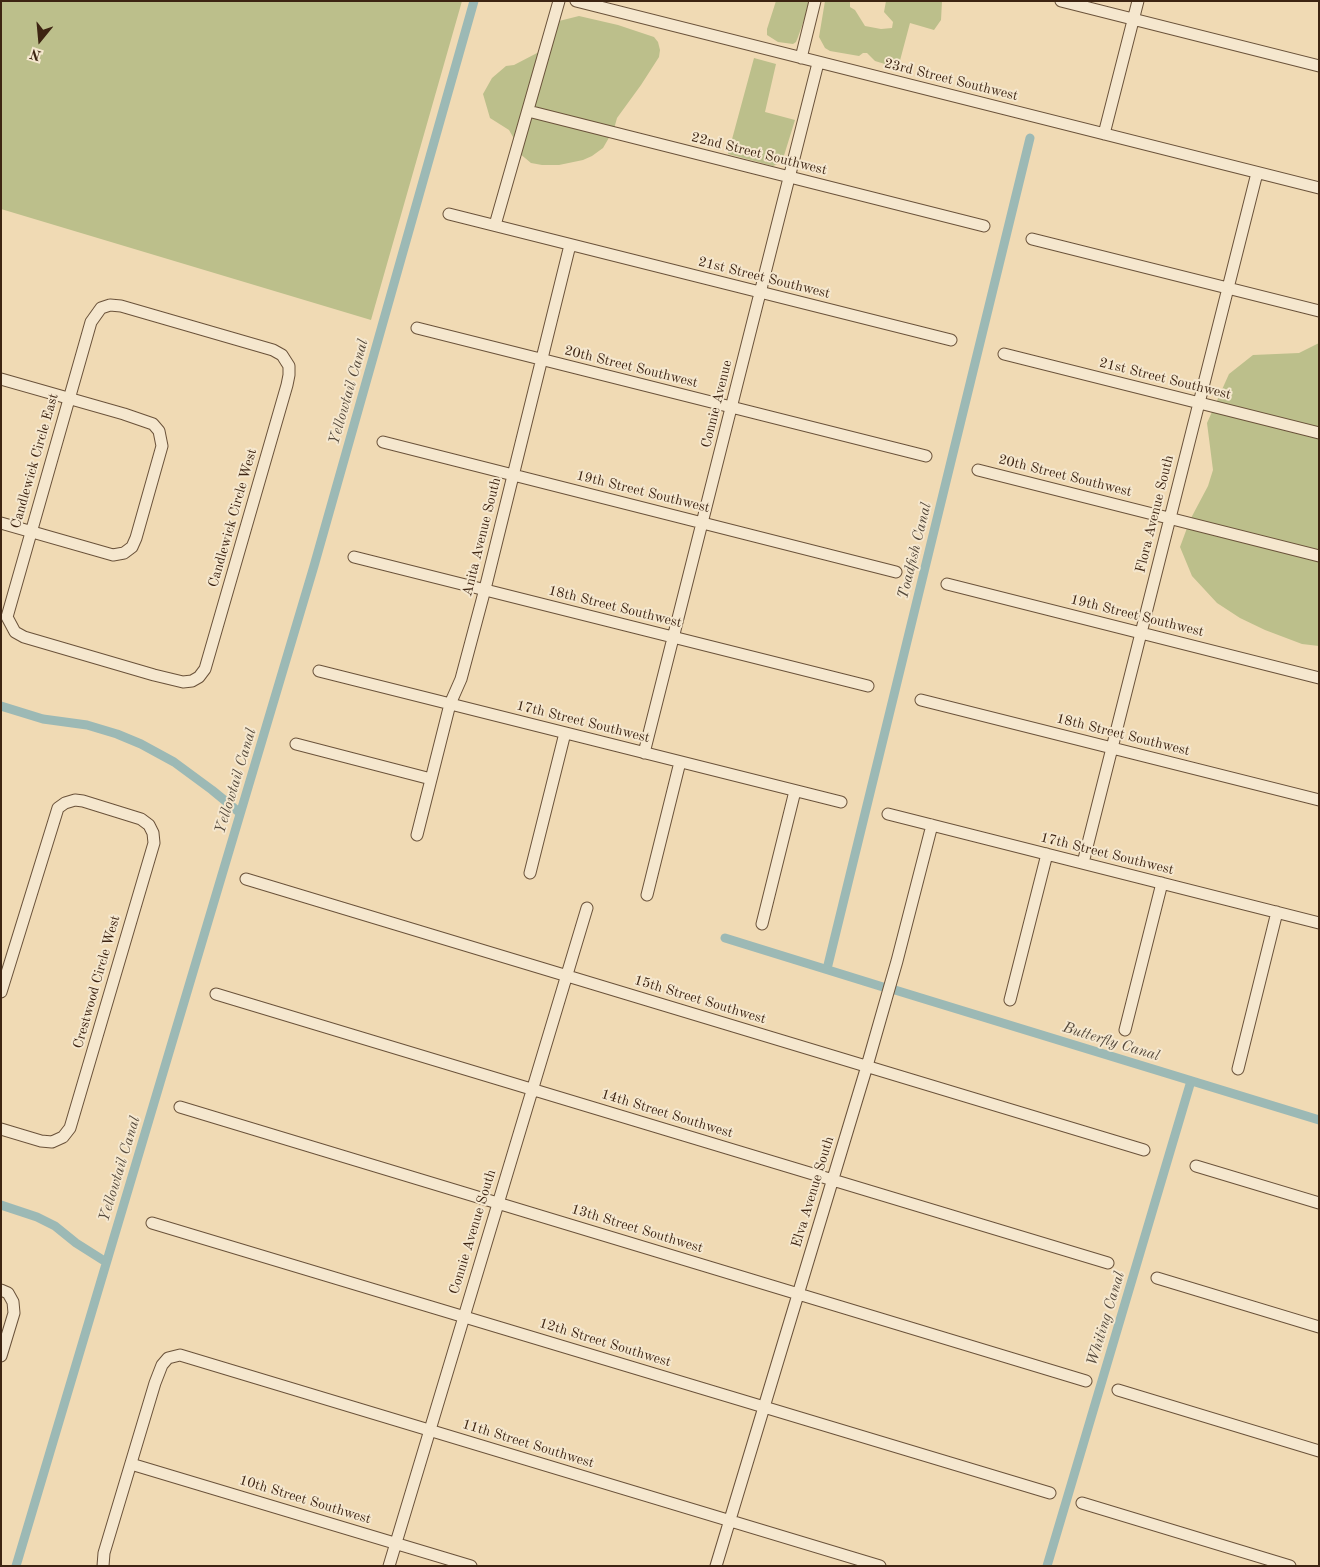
<!DOCTYPE html>
<html>
<head>
<meta charset="utf-8">
<style>
  body { margin:0 }
  #map { position:relative; width:1320px; height:1567px; overflow:hidden; background:#f0dab4; font-family:"Old Standard TT",serif }
  canvas { display:block }
  .frame { position:absolute; inset:0; border:2px solid #3d2412; pointer-events:none }
  .north { position:absolute; left:15px; top:15px; width:50px; height:50px; -webkit-text-stroke:4px #f5e7ce; paint-order:stroke; rotate:197deg; font-size:14px; font-weight:700; line-height:20px; text-align:center; color:#3d2412 }
  .north::after { content:''; display:block; margin:auto; width:18px; height:22px; background:#3d2412; clip-path:polygon(50% 0,100% 100%,50% 72%,0 100%) }
</style>
</head>
<body>
<div id="map">
<canvas width="1320" height="1567"></canvas>
<div class="frame"></div>
<div class="north">N</div>
</div>
<script>
const g = document.querySelector('canvas').getContext('2d');
g.lineJoin = 'round';
function fillPath(path, color) {
  g.fillStyle = color;
  g.fill(path, 'evenodd');
}
function poly(rows) {
  const path = new Path2D();
  for (const r of rows) {
    path.moveTo(r[0], r[1]);
    for (let i = 2; i < r.length; i += 2) path.lineTo(r[i], r[i + 1]);
  }
  return path;
}
function stroke(path, color, width, dash) {
  g.strokeStyle = color;
  g.lineWidth = width;
  g.lineCap = dash ? 'butt' : 'round';
  g.setLineDash(dash || []);
  g.stroke(path);
}
function write(font, color, halo, rows, align = 'center') {
  g.font = font + ' "Old Standard TT",serif';
  g.lineWidth = 4;
  g.setLineDash([]);
  g.textBaseline = 'middle';
  g.strokeStyle = halo;
  g.fillStyle = color;
  for (const [text, x, y, turn = 0] of rows) {
    g.save();
    g.translate(x, y);
    g.rotate((+turn || 0) * Math.PI / 180);
    g.textAlign = isNaN(turn) ? turn : align;
    if (halo) g.strokeText(text, 0, 0);
    g.fillText(text, 0, 0);
    g.restore();
  }
}
fillPath(poly([
  [1,1,462,1,371,320,1,209],
  [776,1,808,1,809,6,798,37,796,42,793,44,778,42,767,35,767,29],
  [825,1,850,1,850,7,855,10,865,26,881,29,892,28,893,22,884,12,886,1,942,1,941,20,934,30,910,23,898,68,875,61,867,53,863,53,859,56,830,51,825,48,819,37],
  [579,16,618,25,654,37,658,42,660,50,659,57,641,85,617,118,614,129,603,148,592,156,583,160,559,165,542,165,531,163,519,153,516,142,509,130,490,118,483,94,492,78,506,66,514,65,539,52,555,22],
  [754,58,776,64,765,112,795,120,782,162,773,166,728,154],
  [1319,343,1319,646,1302,644,1265,630,1240,618,1217,603,1192,576,1180,547,1190,520,1208,486,1213,470,1207,423,1229,374,1253,355,1299,353]
]), '#bcbf8b');
stroke(poly([
  [1,706,43,719,87,725,117,734,141,744,174,762,212,790,240,813],
  [725,938,883,987],
  [827,969,1030,138],
  [895,990,1319,1120],
  [1,1205,37,1217,55,1226,76,1243,106,1262],
  [16,1566,314,566,474,1],
  [1047,1566,1191,1081]
]), '#9cb9b5', 9);
const minor = poly([
  [576,1,1319,188],
  [1061,1,1319,66],
  [801,58,815,1],
  [528,111,984,226],
  [1104,134,1138,1],
  [449,214,951,340],
  [495,225,559,1],
  [1032,239,1319,311],
  [110,305,121,306,273,350,282,355,289,366,289,375,287,385,205,669,199,677,192,681,183,682,154,675,24,637,15,632,7,617,91,322,101,308,110,305],
  [417,328,926,456],
  [1004,354,1319,433],
  [1,379,124,414,153,424,159,431,162,446,136,538,132,547,124,553,113,555,1,523],
  [383,442,896,572],
  [978,470,1319,556],
  [354,557,868,686],
  [947,584,1319,678],
  [319,671,841,802],
  [921,700,1319,800],
  [296,744,431,779],
  [644,753,818,63],
  [888,814,1319,923],
  [417,835,450,704,461,679,485,589,570,245],
  [1083,863,1257,173],
  [530,873,565,733],
  [246,879,1144,1150],
  [647,895,680,762],
  [762,924,795,791],
  [1,992,58,808,65,803,75,800,83,801,141,819,149,825,153,833,154,843,70,1128,63,1137,52,1142,41,1141,1,1129],
  [216,994,1108,1263],
  [1010,1000,1047,854],
  [1125,1030,1162,883],
  [1238,1069,1277,912],
  [180,1107,1086,1381],
  [1196,1166,1319,1203],
  [152,1223,1050,1493],
  [1157,1278,1319,1327],
  [1,1290,8,1293,13,1302,14,1313,1,1356],
  [1118,1390,1319,1451],
  [131,1464,471,1566],
  [1082,1503,1290,1566],
  [103,1566,104,1553,155,1383,162,1365,168,1358,180,1355,880,1566],
  [389,1566,587,908],
  [716,1566,867,1066,897,961,932,825]
]);
stroke(minor, '#6a523a', 13);
stroke(minor, '#f5e7ce', 11);
write('14px', '#3d2412', '#f5e7ce', [
  ["23rd Street Southwest",951,80,14],
  ["22nd Street Southwest",759,154,14],
  ["21st Street Southwest",764,278,14],
  ["20th Street Southwest",631,367,14],
  ["21st Street Southwest",1165,379,14],
  ["Connie Avenue",717,404,-76],
  ["Candlewick Circle East",35,461,-74],
  ["20th Street Southwest",1065,476,14],
  ["19th Street Southwest",643,492,14],
  ["Flora Avenue South",1155,514,-76],
  ["Candlewick Circle West",233,518,-74],
  ["Anita Avenue South",482,537,-76],
  ["18th Street Southwest",615,607,14],
  ["19th Street Southwest",1137,616,14],
  ["17th Street Southwest",583,722,14],
  ["18th Street Southwest",1123,735,14],
  ["17th Street Southwest",1107,854,14],
  ["Crestwood Circle West",97,982,-74],
  ["15th Street Southwest",700,1000,17],
  ["14th Street Southwest",667,1114,17],
  ["Elva Avenue South",813,1192,-73],
  ["13th Street Southwest",637,1229,17],
  ["Connie Avenue South",473,1232,-73],
  ["12th Street Southwest",605,1343,17],
  ["11th Street Southwest",528,1444,17],
  ["10th Street Southwest",305,1500,17]
]);
write('italic 15px', '#55493b', '#f5e7ce', [
  ["Yellowtail Canal",349,392,-74],
  ["Toadfish Canal",915,551,-76],
  ["Yellowtail Canal",236,781,-73],
  ["Butterfly Canal",1111,1042,17],
  ["Yellowtail Canal",120,1169,-73],
  ["Whiting Canal",1106,1319,-73]
]);
</script>
</body>
</html>
